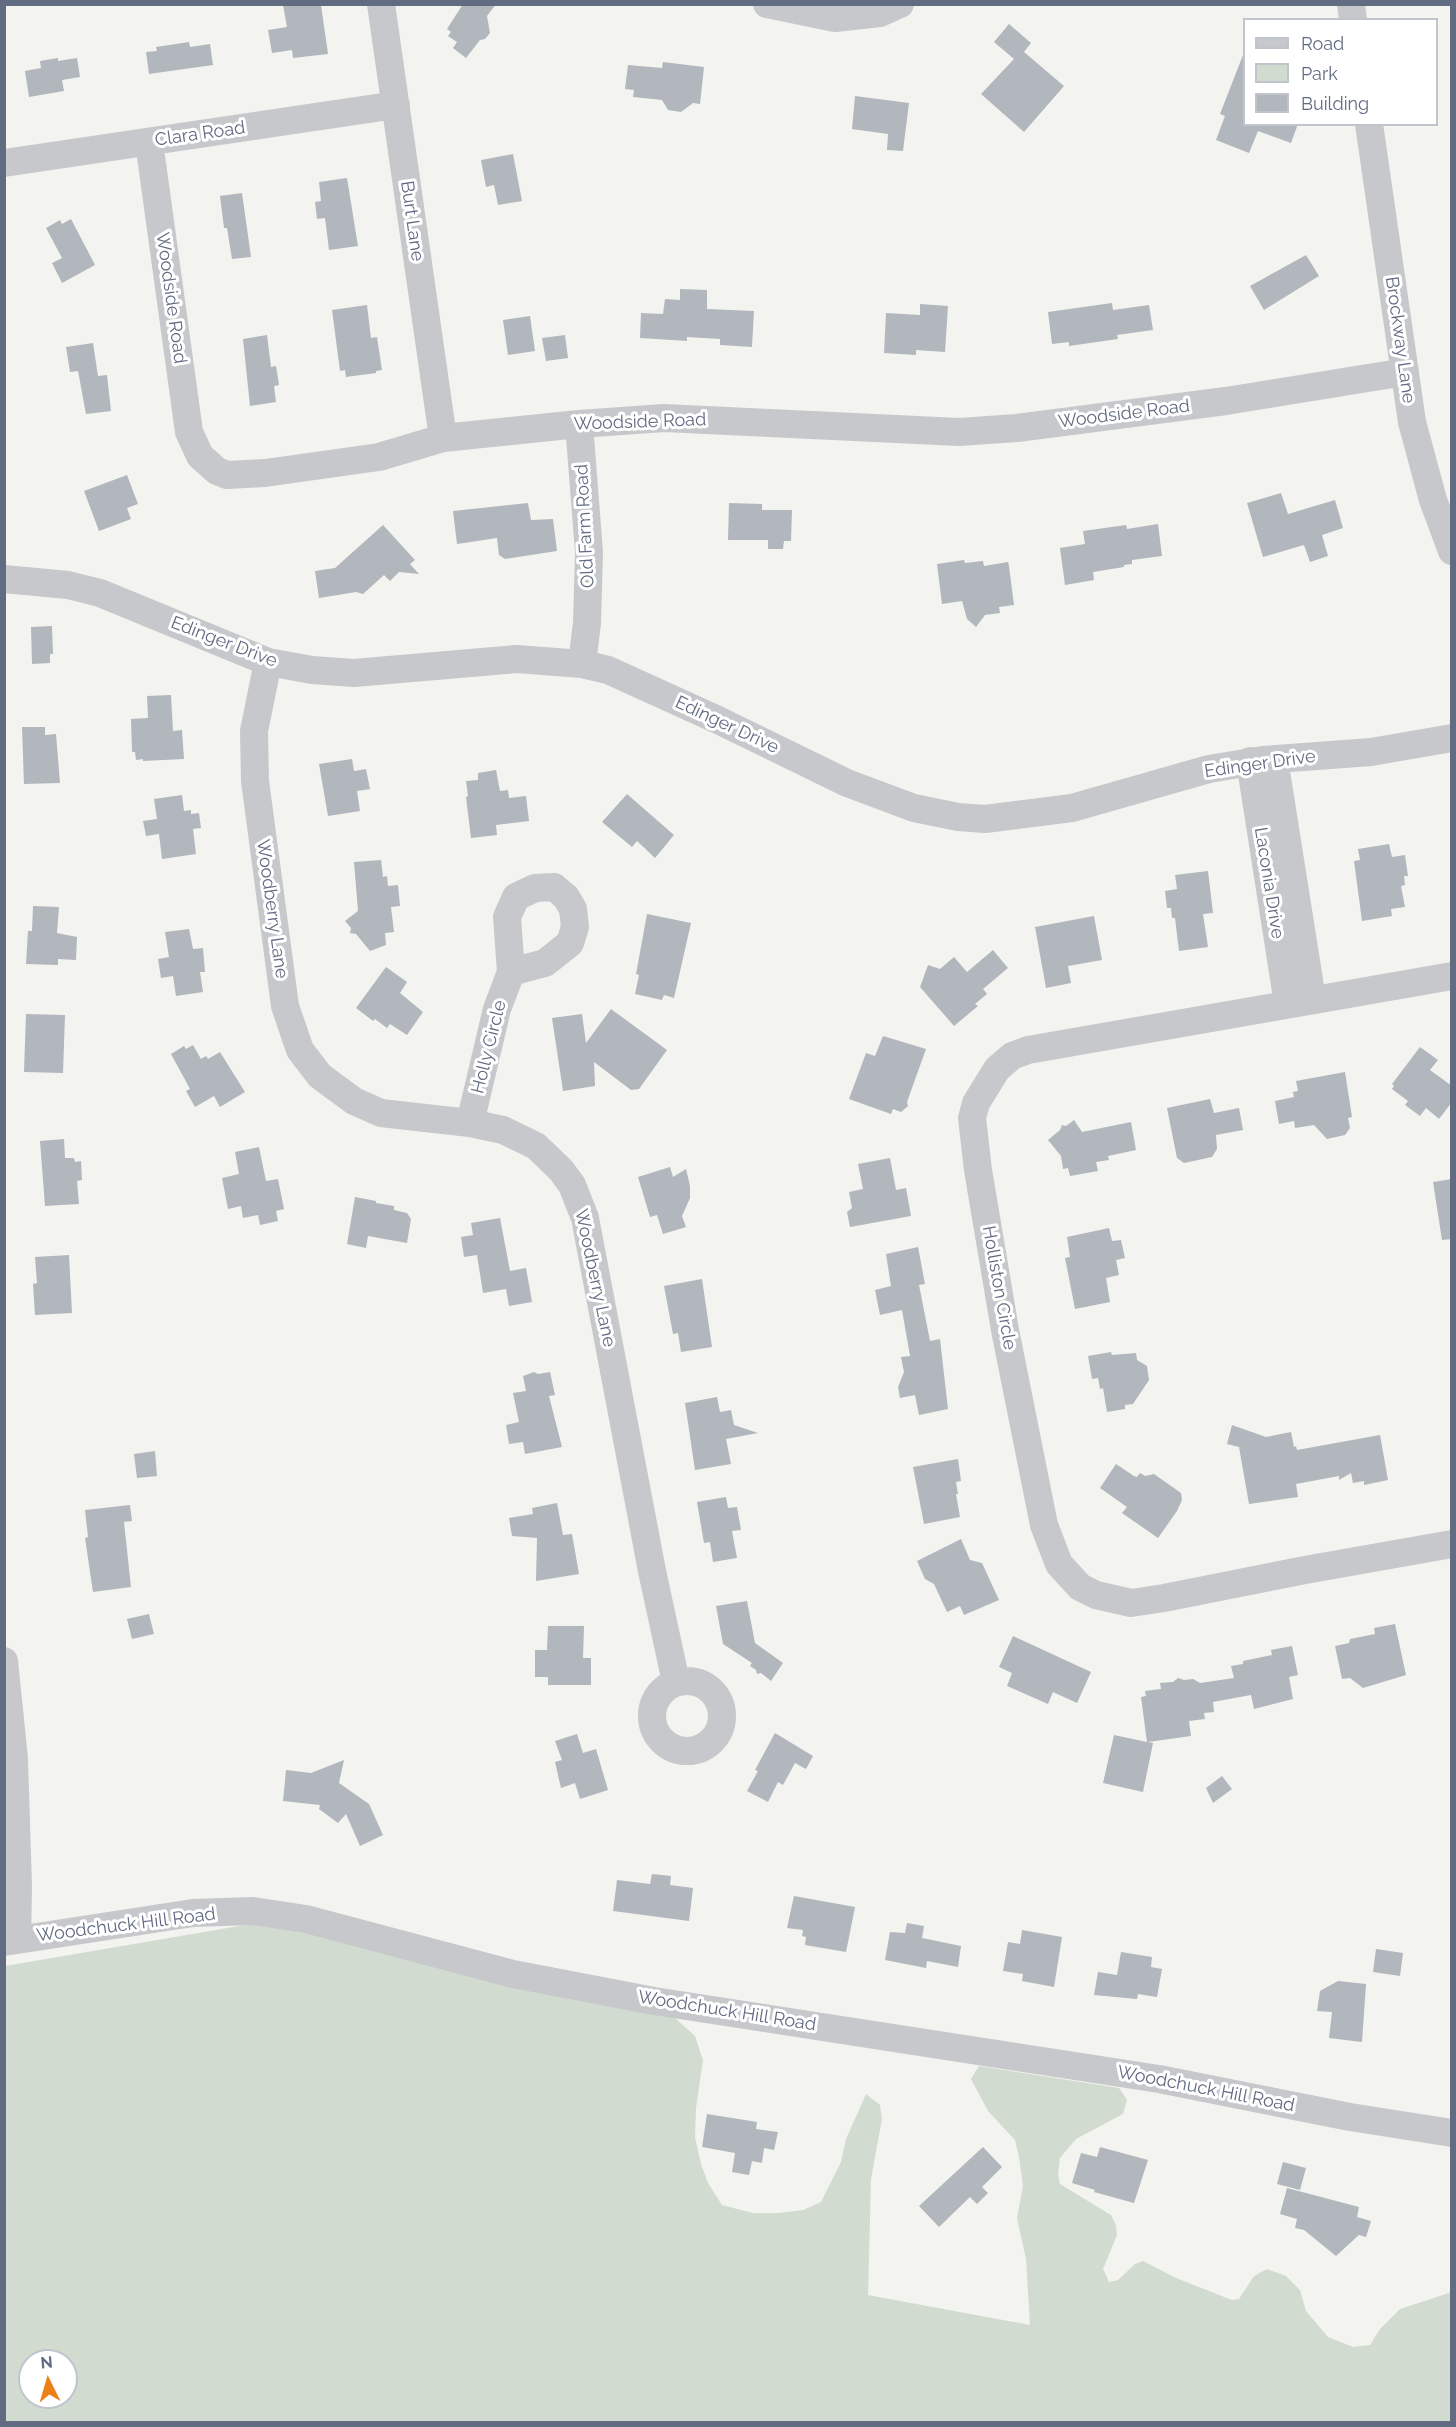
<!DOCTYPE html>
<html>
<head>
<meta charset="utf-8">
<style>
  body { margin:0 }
  #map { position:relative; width:1456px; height:2427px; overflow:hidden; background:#f3f4ef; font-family:Raleway,sans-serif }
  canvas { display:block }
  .frame { position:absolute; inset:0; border:6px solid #616b82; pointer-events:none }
  .legend { position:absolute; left:1243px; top:18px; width:195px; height:108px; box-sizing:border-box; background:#fff; border:2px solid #c0c4cd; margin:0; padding:8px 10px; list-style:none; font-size:18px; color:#616b82 }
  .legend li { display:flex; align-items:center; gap:12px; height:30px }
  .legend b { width:30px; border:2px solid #c0c4cd }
  .north { position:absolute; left:18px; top:2349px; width:60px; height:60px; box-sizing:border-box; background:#fff; border:2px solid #c0c4cd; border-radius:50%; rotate:355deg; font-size:16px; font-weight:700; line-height:24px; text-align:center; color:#616b82 }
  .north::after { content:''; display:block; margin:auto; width:21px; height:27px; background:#ec8117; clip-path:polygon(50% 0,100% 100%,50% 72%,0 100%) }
</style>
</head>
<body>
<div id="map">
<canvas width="1456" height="2427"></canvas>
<div class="frame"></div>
<ul class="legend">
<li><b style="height:8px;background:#c6c8cc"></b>Road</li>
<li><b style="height:16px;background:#d2dbd0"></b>Park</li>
<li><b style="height:16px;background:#b2b6bd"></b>Building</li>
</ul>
<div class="north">N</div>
</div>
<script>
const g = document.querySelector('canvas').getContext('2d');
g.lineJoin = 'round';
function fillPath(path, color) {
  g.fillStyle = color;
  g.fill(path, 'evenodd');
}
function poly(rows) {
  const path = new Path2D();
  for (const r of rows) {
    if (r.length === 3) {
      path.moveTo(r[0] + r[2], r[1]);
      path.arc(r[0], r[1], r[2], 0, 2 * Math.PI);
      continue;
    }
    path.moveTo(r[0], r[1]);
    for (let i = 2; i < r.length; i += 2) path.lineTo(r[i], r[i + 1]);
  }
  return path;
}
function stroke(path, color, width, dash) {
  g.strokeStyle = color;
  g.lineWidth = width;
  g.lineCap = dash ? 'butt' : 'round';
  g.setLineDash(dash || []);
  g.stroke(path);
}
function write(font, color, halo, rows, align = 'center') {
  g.font = font + ' Raleway,sans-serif';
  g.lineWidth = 6;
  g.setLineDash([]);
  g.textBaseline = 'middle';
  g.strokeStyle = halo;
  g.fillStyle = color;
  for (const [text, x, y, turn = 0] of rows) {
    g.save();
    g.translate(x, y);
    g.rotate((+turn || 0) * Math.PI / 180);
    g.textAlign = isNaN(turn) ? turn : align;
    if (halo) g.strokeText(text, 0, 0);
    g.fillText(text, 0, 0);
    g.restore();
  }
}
fillPath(poly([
  [251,1924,343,1938,675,2018,695,2036,703,2060,696,2108,695,2137,701,2164,708,2183,722,2205,753,2213,778,2213,803,2210,821,2202,841,2162,846,2139,866,2094,880,2105,882,2119,871,2179,868,2295,1030,2325,1026,2259,1017,2218,1023,2186,1019,2157,1015,2140,988,2111,971,2079,979,2066,1119,2088,1127,2100,1123,2114,1076,2139,1060,2158,1058,2174,1060,2184,1111,2215,1116,2225,1117,2235,1103,2269,1109,2282,1118,2280,1135,2264,1143,2261,1176,2278,1232,2300,1239,2299,1254,2276,1267,2269,1286,2276,1300,2290,1306,2311,1328,2337,1353,2347,1370,2345,1380,2329,1400,2309,1449,2293,1451,2289,1451,2422,5,2422,5,1966],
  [30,2361,66,2361,66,2397,30,2397]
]), '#d2dbd0');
fillPath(poly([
  [463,4,496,4,487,16,490,33,485,39,480,40,466,58,453,48,457,42,448,36,451,32,447,29],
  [283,5,321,5,328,54,293,58,292,50,272,53,268,30,287,27],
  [1009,24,1031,43,1024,52,1064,86,1024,132,981,94,1014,59,994,42],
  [189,42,190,47,210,44,213,65,149,74,146,52,157,51,156,47],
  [1243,55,1245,124,1298,124,1291,143,1258,131,1249,153,1216,140,1225,116,1220,114],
  [58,58,58,61,77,58,80,77,62,80,64,91,29,97,25,71,41,68,40,61],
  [663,62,704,67,700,104,693,103,681,112,668,110,662,100,633,97,634,90,625,89,628,65,662,68],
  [855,96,909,103,903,151,887,150,888,134,852,129],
  [513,154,522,201,498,205,494,185,486,187,481,160],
  [347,178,358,246,329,250,325,218,317,219,315,202,321,201,319,182],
  [242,193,251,257,232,259,227,228,224,228,220,196],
  [71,219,95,265,62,283,52,263,62,258,46,228,60,220,62,224],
  [1306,255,1319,276,1264,310,1250,286],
  [680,289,707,290,707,309,754,311,752,347,720,345,720,339,687,337,687,341,640,338,641,313,663,314,665,299,680,300],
  [1112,303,1113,310,1149,305,1153,330,1117,335,1118,339,1069,346,1069,342,1052,344,1048,312],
  [920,304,948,306,945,352,916,350,916,355,884,353,886,313,920,315],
  [367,305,371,338,377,337,382,370,376,371,376,373,346,377,345,370,340,371,332,310],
  [530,316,535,351,508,355,503,320],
  [267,335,271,367,276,366,279,385,274,386,276,402,250,406,243,339],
  [565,335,568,358,546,361,542,338],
  [93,343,98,376,107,375,111,411,86,414,78,371,70,372,66,347],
  [127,475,138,504,127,508,131,519,99,531,84,491],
  [1281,493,1288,514,1335,500,1343,528,1322,535,1328,556,1310,562,1304,545,1263,557,1247,503],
  [528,503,531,520,553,519,557,551,505,559,499,555,497,538,457,544,453,511],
  [729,503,762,504,762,510,792,510,791,541,784,541,783,549,768,549,768,540,728,540],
  [1158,524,1162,556,1132,560,1132,564,1124,565,1124,567,1093,572,1094,580,1065,585,1060,548,1085,544,1083,531,1126,525,1127,529],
  [383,525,415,560,410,564,419,574,399,572,390,581,384,575,363,594,356,592,319,598,315,571,335,568],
  [964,560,965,563,983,561,984,566,1008,562,1009,566,1014,605,999,607,1000,613,985,615,976,627,967,619,962,601,942,604,937,564],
  [52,626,53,654,50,654,50,663,32,664,31,627],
  [171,695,173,731,182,730,184,759,143,761,143,759,136,760,135,752,132,752,131,719,148,718,147,696],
  [22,727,45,727,45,735,56,734,60,783,24,784],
  [352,759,354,771,366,769,370,789,357,791,360,811,328,816,319,764],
  [496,770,500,791,508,790,509,798,526,796,529,821,496,825,497,835,471,838,466,797,468,796,466,781,478,780,478,773],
  [627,794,674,835,655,858,637,841,632,847,602,822],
  [182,795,184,811,191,810,191,814,199,813,201,828,193,829,196,854,162,859,159,834,146,836,143,821,157,819,154,799],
  [1389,844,1392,857,1405,855,1408,876,1404,876,1405,885,1401,886,1405,907,1391,909,1392,916,1362,921,1354,861,1360,860,1358,849],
  [381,860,383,877,387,876,388,886,398,885,400,906,391,907,394,932,385,933,386,945,370,951,356,934,350,933,351,928,345,921,358,911,354,862],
  [1208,871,1213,913,1203,914,1208,947,1179,951,1175,918,1172,918,1171,908,1167,908,1165,891,1177,889,1175,875],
  [33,906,59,907,57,933,77,937,76,960,58,959,58,965,26,964,28,931,32,931],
  [647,914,691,923,674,998,664,995,662,1000,635,994,639,975,636,974],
  [1094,916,1102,960,1068,966,1071,983,1046,988,1035,927],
  [189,929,193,949,203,948,205,972,200,972,203,992,176,996,173,976,161,978,158,959,169,957,165,932],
  [993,950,1008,968,983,989,987,994,975,1004,978,1006,954,1026,920,987,928,965,940,969,954,957,967,972],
  [386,967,407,982,400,993,423,1012,407,1035,390,1024,387,1028,375,1019,373,1021,356,1008],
  [611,1009,667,1050,639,1089,631,1090,594,1062,595,1086,563,1091,552,1018,582,1014,586,1043],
  [26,1014,65,1015,63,1073,24,1072],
  [883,1036,926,1049,907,1102,908,1106,901,1112,893,1109,891,1114,849,1099,866,1053,875,1056],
  [193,1045,201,1059,206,1056,208,1059,220,1052,245,1092,220,1107,214,1096,195,1107,186,1091,190,1089,171,1054,184,1046,186,1049],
  [1420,1047,1438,1060,1430,1070,1452,1086,1452,1102,1439,1119,1426,1108,1420,1116,1405,1105,1408,1101,1392,1089,1394,1086,1392,1084],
  [1345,1072,1352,1117,1348,1118,1350,1128,1345,1135,1327,1139,1314,1125,1295,1128,1294,1121,1279,1124,1275,1101,1294,1097,1293,1092,1298,1091,1296,1081],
  [1210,1099,1214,1113,1239,1108,1243,1130,1216,1135,1217,1149,1212,1157,1184,1163,1177,1158,1167,1108],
  [1074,1120,1082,1132,1131,1122,1136,1150,1108,1156,1109,1160,1096,1162,1098,1171,1070,1176,1068,1168,1063,1169,1061,1156,1048,1140,1060,1130,1062,1125,1066,1126],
  [64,1139,65,1158,74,1158,75,1162,81,1161,82,1180,77,1181,79,1204,45,1206,40,1141],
  [259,1147,266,1181,278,1179,284,1209,276,1211,278,1221,260,1225,258,1215,243,1218,241,1206,228,1209,222,1178,239,1174,235,1152],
  [890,1158,896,1190,906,1188,911,1216,850,1227,847,1212,852,1208,849,1192,863,1189,858,1164],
  [670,1167,673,1177,686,1169,690,1186,690,1198,682,1216,686,1227,663,1234,657,1215,650,1217,638,1177],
  [1452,1179,1452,1239,1442,1240,1433,1182],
  [355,1197,376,1201,376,1203,394,1206,394,1210,407,1213,411,1219,407,1243,368,1236,366,1248,347,1244],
  [500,1218,510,1271,526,1268,532,1302,509,1306,506,1289,483,1293,477,1255,464,1257,461,1237,473,1235,471,1223],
  [1109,1228,1112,1241,1121,1240,1125,1258,1116,1260,1119,1275,1106,1278,1110,1302,1075,1309,1065,1258,1070,1257,1067,1237],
  [918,1247,925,1284,919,1285,930,1341,940,1339,948,1409,919,1415,915,1395,900,1398,898,1387,904,1372,901,1357,910,1356,902,1310,880,1315,875,1290,891,1286,886,1254],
  [69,1255,72,1313,35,1315,33,1284,37,1283,35,1257],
  [702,1279,712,1347,681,1352,678,1333,673,1334,664,1286],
  [1111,1352,1112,1355,1136,1353,1137,1360,1147,1366,1149,1380,1133,1404,1125,1405,1125,1409,1107,1412,1103,1388,1100,1389,1098,1378,1092,1379,1088,1356],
  [534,1372,538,1374,550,1372,555,1395,549,1396,562,1447,525,1454,523,1442,509,1444,506,1425,519,1422,513,1393,526,1391,523,1376],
  [717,1397,720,1412,731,1410,734,1425,758,1433,726,1439,731,1464,695,1470,685,1403],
  [1232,1425,1266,1437,1291,1432,1294,1447,1296,1446,1297,1450,1380,1435,1388,1480,1364,1485,1364,1481,1353,1483,1351,1473,1339,1480,1339,1476,1296,1484,1298,1497,1249,1504,1239,1447,1227,1444],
  [155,1451,157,1476,137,1478,134,1454],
  [958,1459,961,1481,956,1482,958,1494,956,1494,960,1517,924,1524,913,1467],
  [1116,1464,1134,1476,1137,1477,1140,1473,1145,1476,1154,1474,1181,1493,1182,1500,1177,1511,1158,1538,1122,1513,1127,1507,1100,1488],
  [726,1497,728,1508,737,1507,741,1530,732,1531,737,1558,713,1562,710,1542,704,1543,697,1502],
  [557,1503,563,1535,572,1534,579,1574,536,1581,537,1538,512,1536,509,1518,533,1514,532,1508],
  [130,1505,132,1521,124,1522,131,1587,93,1592,85,1538,88,1537,85,1510],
  [961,1539,970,1560,982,1563,999,1600,964,1615,960,1606,947,1612,934,1584,925,1579,917,1561],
  [747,1601,755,1643,783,1663,771,1681,761,1673,757,1674,756,1670,750,1666,752,1663,723,1644,716,1606],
  [149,1614,154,1634,132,1639,127,1619],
  [1395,1624,1406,1675,1363,1688,1350,1678,1342,1679,1335,1646,1349,1643,1350,1639,1375,1634,1374,1628],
  [548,1626,584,1626,583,1658,591,1658,591,1685,548,1685,548,1677,535,1677,535,1650,547,1650],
  [1013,1636,1091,1672,1077,1703,1053,1692,1048,1704,1007,1686,1012,1673,999,1667],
  [1292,1646,1298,1675,1289,1677,1293,1699,1254,1709,1251,1695,1213,1702,1214,1712,1204,1713,1205,1719,1189,1721,1191,1736,1148,1742,1153,1743,1143,1792,1103,1783,1114,1735,1147,1742,1141,1697,1146,1696,1145,1691,1161,1689,1160,1683,1173,1682,1178,1678,1184,1680,1193,1679,1200,1683,1234,1678,1231,1666,1243,1664,1243,1661,1272,1655,1271,1650],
  [775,1733,813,1756,806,1769,795,1763,783,1785,778,1782,768,1802,747,1791,758,1771,755,1770],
  [577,1734,583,1753,596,1749,608,1790,580,1799,575,1783,561,1788,555,1762,562,1760,555,1741],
  [344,1760,339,1783,369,1804,383,1835,360,1846,346,1814,338,1823,319,1809,320,1805,283,1801,286,1770,311,1773],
  [1222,1776,1232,1789,1213,1803,1206,1788],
  [652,1874,671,1876,670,1885,693,1888,689,1921,613,1911,617,1880,650,1884],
  [794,1896,855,1907,846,1952,805,1945,806,1937,802,1936,803,1930,787,1928],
  [907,1923,924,1926,922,1938,961,1946,958,1967,927,1961,926,1968,885,1960,890,1932,905,1933],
  [1022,1930,1062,1937,1054,1987,1022,1981,1023,1974,1003,1971,1008,1942,1020,1944],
  [1376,1949,1403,1953,1400,1976,1373,1972],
  [1121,1952,1152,1957,1151,1967,1162,1969,1157,1997,1138,1994,1137,1999,1094,1995,1098,1972,1117,1975],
  [1338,1981,1366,1984,1362,2042,1329,2038,1332,2012,1317,2011,1320,1991],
  [707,2114,757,2122,756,2129,778,2132,774,2150,764,2148,762,2163,752,2161,749,2175,732,2172,735,2153,702,2147],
  [983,2147,1002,2167,982,2187,988,2193,977,2204,970,2197,939,2227,919,2206],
  [1100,2147,1148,2160,1134,2203,1094,2192,1095,2190,1072,2183,1081,2153,1097,2157],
  [1283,2162,1306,2168,1300,2190,1277,2184],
  [1287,2188,1359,2207,1357,2217,1371,2221,1366,2237,1359,2235,1336,2256,1304,2230,1295,2228,1297,2219,1280,2214]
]), '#b2b6bd');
stroke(poly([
  [381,4,443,438],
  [767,4,835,18,880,13,900,4],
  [1351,4,1353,20],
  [1369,124,1412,422,1433,500,1452,551],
  [149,142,189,432,200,456,217,471,227,475,265,473,379,457,443,438,579,424,664,418,959,432,1017,428,1226,401,1405,372],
  [4,163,396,105],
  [579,424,589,552,587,623,582,664],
  [4,579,68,585,100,593,268,662,312,670,354,673,517,659,582,664,608,670,718,720,847,783,914,808,958,817,985,819,1072,808,1209,769,1263,760,1371,752,1452,738],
  [268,662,254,731,255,781,285,1006,300,1050,320,1076,354,1101,381,1113,470,1123,503,1130,536,1146,561,1170,572,1185,585,1218,652,1571,676,1682],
  [1274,759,1312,999],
  [1250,761,1288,1004],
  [554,887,566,897,573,909,575,927,570,943,545,963,511,972,507,917,516,897,535,888,554,887],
  [1452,976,1028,1050,1012,1056,997,1069,976,1103,972,1118,978,1170,1005,1330,1044,1525,1059,1564,1080,1587,1096,1595,1131,1603,1164,1598,1305,1570,1452,1544],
  [470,1123,497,1009,511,972],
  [4,1661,14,1759,18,1887,17,1940],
  [687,1716,35],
  [4,1942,193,1913,253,1911,306,1919,513,1974,654,2001,1159,2079,1350,2117,1452,2133]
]), '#c6c8cc', 28);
write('18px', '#616b82', '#fff', [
  ["Clara Road",200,134,-8],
  ["Burt Lane",412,221,82],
  ["Woodside Road",171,298,82],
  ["Brockway Lane",1400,340,82],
  ["Woodside Road",1124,414,-7],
  ["Woodside Road",640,422,-2],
  ["Old Farm Road",585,526,-93],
  ["Edinger Drive",224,642,21],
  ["Edinger Drive",727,725,25],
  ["Edinger Drive",1260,764,-8],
  ["Laconia Drive",1269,883,81],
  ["Woodberry Lane",272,909,82],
  ["Holly Circle",489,1047,-76],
  ["Woodberry Lane",595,1278,78],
  ["Holliston Circle",999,1288,80],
  ["Woodchuck Hill Road",126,1925,-7],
  ["Woodchuck Hill Road",727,2011,9],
  ["Woodchuck Hill Road",1206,2089,11]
]);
</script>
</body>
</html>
